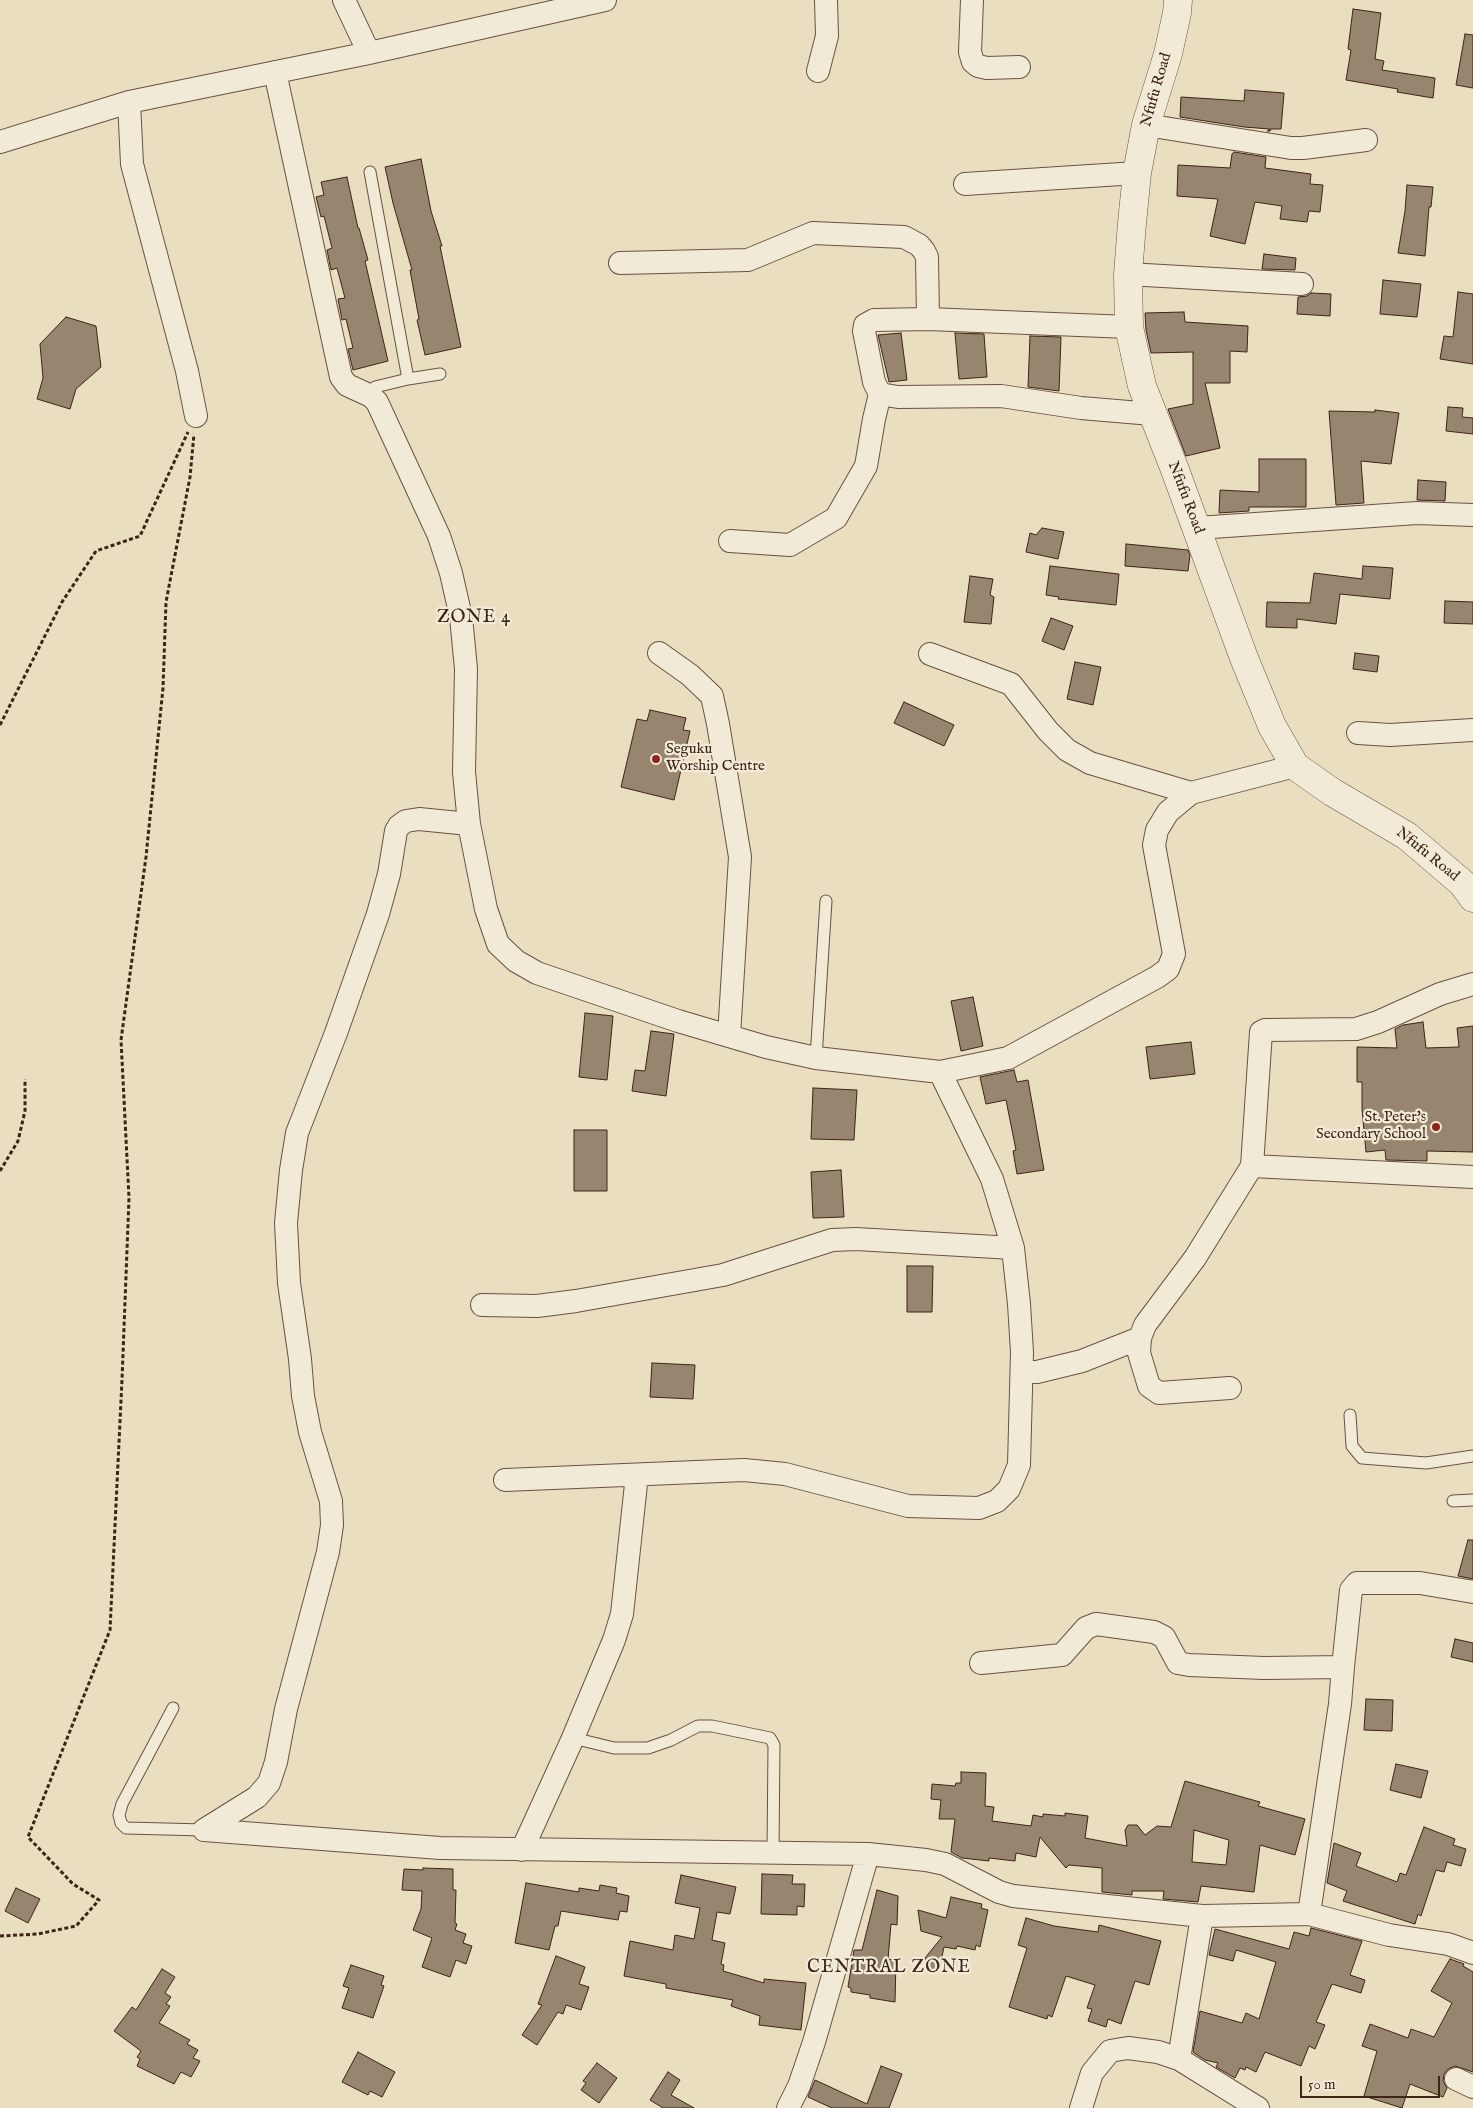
<!DOCTYPE html>
<html>
<head>
<meta charset="utf-8">
<style>
  body { margin:0 }
  #map { position:relative; width:1473px; height:2108px; overflow:hidden; background:#eadec1; font-family:"IM FELL English",serif }
  canvas { display:block }
  .scale { position:absolute; left:1300px; top:2076px; width:140px; height:22px; box-sizing:border-box; border:2px solid #3d2416; border-top:0; padding-left:6px; font-size:15px; line-height:18px; white-space:nowrap; color:#3d2416; -webkit-text-stroke:4px #f1ead7; paint-order:stroke }
</style>
</head>
<body>
<div id="map">
<canvas width="1473" height="2108"></canvas>
<div class="scale">50 m</div>
</div>
<script>
const g = document.querySelector('canvas').getContext('2d');
g.lineJoin = 'round';
function fillPath(path, color) {
  g.fillStyle = color;
  g.fill(path, 'evenodd');
}
function poly(rows) {
  const path = new Path2D();
  for (const r of rows) {
    path.moveTo(r[0], r[1]);
    for (let i = 2; i < r.length; i += 2) path.lineTo(r[i], r[i + 1]);
  }
  return path;
}
function stroke(path, color, width, dash) {
  g.strokeStyle = color;
  g.lineWidth = width;
  g.lineCap = dash ? 'butt' : 'round';
  g.setLineDash(dash || []);
  g.stroke(path);
}
function write(font, color, halo, rows, align = 'center') {
  g.font = font + ' "IM FELL English",serif';
  g.lineWidth = 4.5;
  g.setLineDash([]);
  g.textBaseline = 'middle';
  g.strokeStyle = halo;
  g.fillStyle = color;
  for (const [text, x, y, turn = 0] of rows) {
    g.save();
    g.translate(x, y);
    g.rotate((+turn || 0) * Math.PI / 180);
    g.textAlign = isNaN(turn) ? turn : align;
    if (halo) g.strokeText(text, 0, 0);
    g.fillText(text, 0, 0);
    g.restore();
  }
}
const building = poly([
  [1353,9,1381,13,1375,59,1384,61,1382,70,1435,78,1433,98,1397,92,1398,89,1346,80,1351,50,1348,49,1353,9],
  [1465,34,1473,35,1473,88,1456,85,1465,34],
  [1245,90,1284,93,1281,129,1271,129,1270,131,1267,131,1270,129,1244,127,1180,117,1181,97,1244,101,1245,90],
  [1234,152,1266,157,1265,168,1311,174,1310,184,1323,185,1320,212,1309,211,1307,222,1280,219,1282,206,1255,202,1245,244,1210,236,1218,199,1177,196,1178,165,1230,168,1232,154,1234,152],
  [421,159,431,211,442,246,440,246,461,347,425,355,417,320,419,319,410,270,412,270,393,203,385,167,421,159],
  [347,177,358,228,359,228,368,260,365,261,388,361,353,370,348,349,353,348,346,319,342,320,338,299,345,298,337,268,331,270,327,250,332,248,324,216,321,217,316,197,324,195,321,182,347,177],
  [1407,185,1433,187,1431,207,1429,207,1425,256,1398,253,1405,211,1407,185],
  [1264,254,1296,258,1295,270,1262,269,1264,254],
  [1383,280,1421,284,1417,317,1380,314,1383,280],
  [1458,292,1473,294,1473,364,1440,359,1444,336,1453,337,1458,292],
  [1311,293,1331,294,1330,316,1297,314,1298,297,1307,296,1311,293],
  [1184,312,1185,322,1248,326,1247,352,1230,351,1230,383,1205,383,1220,448,1186,456,1168,409,1193,404,1193,352,1151,353,1146,330,1145,313,1184,312],
  [66,317,96,326,101,367,76,389,70,409,37,399,43,378,40,344,66,317],
  [901,333,907,380,889,382,878,335,901,333],
  [955,333,984,334,987,377,959,379,955,333],
  [1030,336,1061,337,1059,391,1028,387,1030,336],
  [1448,407,1463,408,1462,417,1473,418,1473,434,1446,431,1448,407],
  [1375,410,1399,413,1391,464,1361,461,1364,503,1336,505,1329,411,1375,412,1375,410],
  [1259,459,1306,459,1306,507,1249,507,1249,511,1219,513,1220,490,1259,492,1259,459],
  [1418,480,1446,482,1445,501,1417,500,1418,480],
  [1042,528,1064,532,1058,559,1026,552,1030,533,1036,535,1042,528],
  [1126,544,1188,550,1190,555,1188,571,1125,566,1126,544],
  [1050,566,1119,574,1116,605,1058,599,1059,597,1046,595,1050,566],
  [1363,566,1393,568,1390,599,1340,594,1336,624,1297,619,1297,628,1266,627,1267,602,1310,603,1314,573,1362,579,1363,566],
  [970,576,993,579,990,595,994,597,991,624,964,622,970,576],
  [1445,601,1473,602,1473,624,1444,623,1445,601],
  [1051,618,1073,626,1064,650,1042,641,1051,618],
  [1355,653,1379,656,1377,672,1353,669,1355,653],
  [1075,662,1101,667,1093,705,1067,699,1075,662],
  [904,702,954,725,944,746,894,723,904,702],
  [650,710,686,718,683,730,690,731,674,800,621,787,637,719,647,721,650,710],
  [973,997,983,1046,961,1051,951,1001,973,997],
  [585,1013,613,1016,607,1080,579,1077,585,1013],
  [1423,1022,1426,1048,1459,1047,1457,1028,1473,1026,1473,1152,1427,1151,1427,1161,1386,1160,1385,1150,1366,1152,1362,1109,1362,1082,1357,1082,1357,1047,1397,1048,1395,1029,1403,1025,1423,1022],
  [651,1031,674,1034,666,1096,632,1091,635,1070,645,1071,651,1031],
  [1191,1042,1195,1074,1150,1079,1146,1047,1191,1042],
  [1014,1070,1017,1082,1028,1080,1044,1170,1017,1174,1013,1151,1016,1150,1006,1100,986,1104,980,1077,1014,1070],
  [813,1088,857,1090,854,1140,811,1139,813,1088],
  [574,1130,607,1130,607,1191,574,1191,574,1130],
  [841,1170,844,1217,813,1218,811,1172,841,1170],
  [907,1266,933,1266,932,1312,907,1312,907,1266],
  [652,1363,695,1365,693,1399,650,1397,652,1363],
  [1468,1540,1473,1540,1473,1579,1458,1576,1468,1540],
  [1455,1639,1473,1643,1473,1662,1451,1657,1455,1639],
  [1366,1699,1393,1700,1392,1731,1364,1730,1366,1699],
  [1396,1764,1428,1771,1421,1798,1390,1790,1396,1764],
  [961,1772,986,1773,985,1806,994,1807,992,1821,1031,1826,1033,1815,1043,1817,1043,1814,1065,1816,1065,1813,1088,1816,1085,1838,1127,1846,1125,1830,1128,1825,1137,1825,1145,1835,1157,1826,1171,1827,1185,1781,1260,1802,1258,1806,1305,1819,1295,1855,1260,1845,1254,1892,1201,1886,1198,1902,1163,1899,1164,1891,1132,1891,1132,1895,1102,1892,1102,1868,1069,1865,1066,1868,1040,1837,1036,1857,1016,1853,1015,1861,989,1858,989,1861,962,1858,951,1852,955,1819,939,1819,941,1800,931,1799,932,1784,955,1786,956,1783,961,1783,961,1772],
  [1194,1830,1229,1840,1226,1865,1192,1862,1194,1830],
  [1424,1827,1455,1839,1453,1845,1466,1849,1461,1866,1447,1862,1444,1872,1436,1870,1421,1916,1418,1914,1415,1924,1343,1901,1347,1891,1327,1883,1334,1843,1361,1853,1356,1866,1397,1882,1400,1873,1406,1875,1424,1827],
  [423,1868,453,1869,453,1890,456,1890,455,1923,457,1924,455,1930,466,1934,463,1943,472,1946,466,1964,456,1960,450,1977,422,1967,432,1938,413,1930,421,1909,422,1891,402,1890,404,1869,423,1870,423,1868],
  [762,1874,793,1875,792,1884,805,1884,804,1907,797,1906,797,1915,761,1914,762,1874],
  [681,1875,736,1887,730,1914,717,1912,712,1940,725,1943,721,1964,724,1965,723,1971,764,1983,764,1979,806,1983,801,2030,759,2025,760,2016,731,2006,733,2000,666,1988,666,1984,624,1976,630,1941,673,1950,675,1935,694,1939,700,1908,675,1903,681,1875],
  [526,1883,579,1892,579,1888,599,1891,600,1885,617,1888,616,1893,629,1896,627,1912,620,1911,618,1920,561,1911,558,1926,555,1926,549,1950,515,1943,526,1883],
  [16,1888,40,1899,28,1923,5,1911,16,1888],
  [877,1890,898,1896,897,1925,891,1924,888,1959,896,1960,895,2002,870,1998,870,1995,851,1992,851,1988,848,1987,854,1950,862,1950,877,1890],
  [951,1897,982,1904,981,1908,988,1910,980,1947,976,1945,975,1950,957,1946,956,1949,944,1947,939,1971,926,1968,925,1958,942,1937,921,1931,918,1910,946,1918,951,1897],
  [1026,1918,1054,1926,1098,1932,1099,1925,1161,1941,1149,1985,1135,1981,1121,2024,1108,2019,1106,2027,1088,2021,1092,2009,1087,2008,1095,1985,1066,1976,1052,2017,1048,2015,1047,2019,1009,2007,1027,1948,1018,1945,1026,1918],
  [1311,1928,1362,1941,1350,1975,1365,1980,1361,1993,1332,1984,1316,2022,1325,2025,1315,2049,1309,2046,1301,2066,1265,2052,1256,2072,1246,2067,1245,2070,1240,2068,1235,2078,1216,2067,1218,2063,1205,2060,1193,2052,1200,2011,1242,2023,1246,2013,1259,2019,1276,1962,1236,1950,1233,1961,1209,1955,1215,1929,1289,1949,1294,1932,1309,1936,1311,1928],
  [556,1956,585,1967,579,1984,589,1987,581,2010,566,2005,563,2014,558,2012,537,2045,522,2035,542,2005,538,2004,556,1956],
  [1450,1959,1464,1964,1463,1966,1473,1972,1473,2072,1455,2066,1448,2069,1444,2074,1443,2081,1447,2088,1443,2097,1410,2084,1402,2108,1364,2096,1377,2051,1362,2046,1370,2024,1408,2038,1411,2029,1434,2037,1452,2003,1431,1991,1450,1959],
  [351,1965,384,1976,381,1985,384,1986,373,2018,342,2008,349,1988,343,1986,351,1965],
  [162,1969,175,1977,165,1993,171,1997,166,2004,170,2006,159,2023,190,2040,187,2044,198,2050,193,2058,200,2061,191,2077,181,2072,174,2084,137,2066,140,2059,137,2057,141,2051,114,2031,132,2007,136,2010,162,1969],
  [358,2052,395,2072,382,2097,370,2091,368,2095,342,2082,358,2052],
  [597,2063,617,2078,599,2103,581,2090,586,2083,583,2081,597,2063],
  [881,2066,902,2074,889,2108,832,2108,808,2097,815,2080,867,2104,881,2066],
  [668,2072,680,2080,671,2095,694,2108,663,2108,650,2100,668,2072]
]);
fillPath(building, '#97856f');
stroke(building, '#3d2416', 1);
const service = poly([
  [370,172,408,379],
  [371,396,375,387,408,379,440,374],
  [816,1058,826,901],
  [1350,1415,1352,1446,1362,1458,1426,1463,1473,1456],
  [1453,1501,1473,1500],
  [173,1708,122,1804,119,1815,121,1823,126,1828,204,1830],
  [573,1738,614,1748,648,1748,671,1740,698,1726,712,1726,770,1738,774,1745,773,1853]
]);
const minor = poly([
  [344,0,369,53],
  [972,0,970,52,973,62,978,66,987,68,1019,67],
  [818,71,827,36,826,0],
  [275,72,341,377,347,385,371,396,377,402,439,536,451,573,461,617,466,669,464,772,469,824,486,909,498,944,516,961,537,973,678,1021,766,1047,816,1058,940,1072,1008,1058,1157,977,1168,969,1174,954,1154,845,1157,830,1168,812,1191,793,1295,766],
  [129,102,132,164,187,371,196,416],
  [1146,125,1291,148,1303,148,1366,140],
  [0,142,129,102,369,53,605,0],
  [965,184,1137,173],
  [620,263,748,260,813,233,904,237,919,245,924,251,927,257,928,319,1129,327],
  [1128,274,1302,284],
  [928,319,874,320,865,325,864,331,874,382,880,394,898,397,1001,396,1081,408,1152,414],
  [1197,528,1417,513,1473,515],
  [730,541,790,545,836,518,866,466,874,419,880,394],
  [659,653,690,675,712,696,718,724,740,857,729,1036],
  [930,654,1011,684,1048,731,1067,750,1090,763,1191,793],
  [1358,733,1390,735,1473,730],
  [1252,1166,1261,1032,1265,1030,1356,1029,1378,1022,1440,994,1473,984],
  [482,1305,537,1306,576,1301,723,1275,832,1240,856,1239,1013,1248],
  [1022,1372,1037,1372,1082,1361,1140,1338],
  [1230,1388,1159,1393,1149,1386,1139,1353,1140,1338,1145,1325,1195,1258,1252,1166,1473,1177],
  [505,1480,744,1470,785,1474,908,1506,979,1508,997,1501,1009,1489,1019,1465,1022,1352,1019,1304,1013,1248,992,1179,940,1072],
  [981,1663,1062,1655,1086,1628,1096,1624,1154,1632,1164,1637,1178,1663,1189,1665,1264,1668,1343,1667,1340,1704,1309,1914],
  [1343,1667,1351,1590,1357,1583,1420,1583,1473,1592],
  [204,1830,440,1848,868,1854,926,1860,945,1864,999,1892,1013,1896,1202,1916,1309,1914,1389,1935,1448,1944,1473,1953],
  [204,1830,257,1797,269,1783,276,1762,286,1709,328,1552,332,1525,331,1501,310,1432,303,1396,300,1359,289,1283,286,1223,291,1170,297,1133,336,1033,378,914,389,874,396,831,399,826,406,821,419,819,469,824],
  [522,1850,573,1738,614,1640,622,1614,637,1475],
  [1179,2059,1202,1916],
  [1456,2079,1473,2087],
  [788,2108,799,2086,814,2042,868,1854],
  [1081,2108,1092,2073,1110,2051,1128,2048,1158,2052,1179,2059,1258,2108]
]);
const tertiary = poly([
  [1178,0,1177,13,1168,54,1146,125,1137,173,1132,223,1128,274,1129,327,1142,386,1175,470,1244,658,1272,726,1295,766,1332,792,1407,836,1462,883,1473,898]
]);
stroke(service, '#685241', 13);
stroke(minor, '#685241', 24);
stroke(tertiary, '#685241', 29);
stroke(poly([
  [0,725,62,602,96,551,140,536,188,432],
  [0,1171,18,1141,25,1111,25,1079],
  [0,1936,38,1934,76,1926,99,1900,73,1884,28,1837,110,1630,122,1380,129,1198,121,1040,146,857,163,688,166,602,190,477,194,434]
]), '#3d2416', 3, [4, 2.5]);
stroke(service, '#f1ead7', 11);
stroke(minor, '#f1ead7', 22);
stroke(tertiary, '#f1ead7', 28);
for (const [x, y, r, color] of [
  [656,759,5,"#8f2418"],
  [1436,1127,5,"#8f2418"]
]) {
  const dot = new Path2D();
  dot.arc(x, y, r, 0, 2 * Math.PI);
  g.fillStyle = color;
  g.fill(dot);
  stroke(dot, '#f1ead7', 2);
}
write('15px', '#3d2416', '#f1ead7', [
  ["Nfufu Road",1157,90,-74],
  ["Nfufu Road",1185,498,69],
  ["Nfufu Road",1427,855,39]
]);
write('15px', '#3d2416', '#f1ead7', [
  ["Seguku",666,750],
  ["Worship Centre",666,767],
  ["St. Peter's",1426,1118,"right"],
  ["Secondary School",1426,1135,"right"]
], 'left');
g.letterSpacing = '1px';
write('18px', '#3d2416', '#f1ead7', [
  ["ZONE 4",474,618],
  ["CENTRAL ZONE",889,1968]
]);
g.letterSpacing = '0px';
</script>
</body>
</html>
